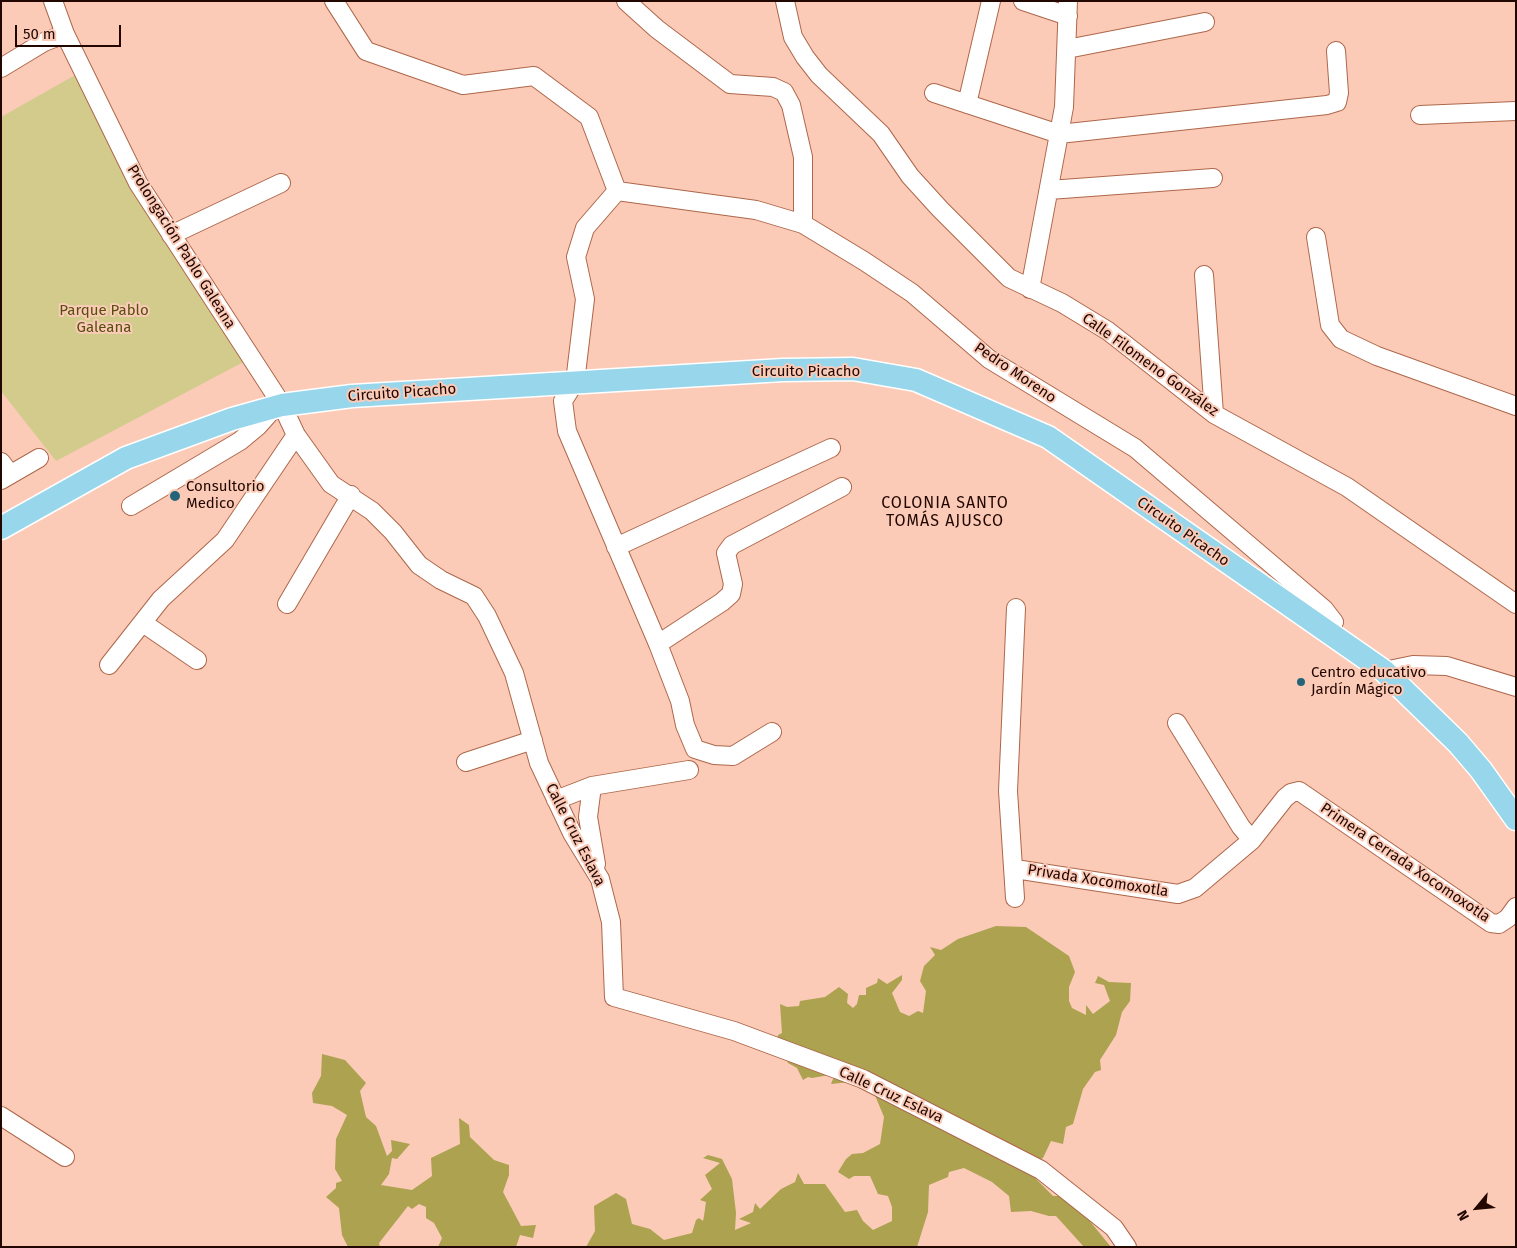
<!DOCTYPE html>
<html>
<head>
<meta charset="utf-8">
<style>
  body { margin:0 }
  #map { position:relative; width:1517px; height:1248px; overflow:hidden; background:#fbcbb8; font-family:"Fira Sans",sans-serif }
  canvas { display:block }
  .frame { position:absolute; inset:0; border:2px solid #210700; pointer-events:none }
  .north { position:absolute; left:1452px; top:1183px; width:50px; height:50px; -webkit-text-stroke:4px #fbcbb8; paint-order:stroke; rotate:242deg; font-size:14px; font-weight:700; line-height:20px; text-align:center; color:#210700 }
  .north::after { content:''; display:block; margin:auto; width:18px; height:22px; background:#210700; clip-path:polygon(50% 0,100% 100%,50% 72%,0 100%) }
  .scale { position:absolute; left:15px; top:25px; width:106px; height:22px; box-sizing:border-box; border:2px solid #210700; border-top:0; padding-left:6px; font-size:15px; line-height:18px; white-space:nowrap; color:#210700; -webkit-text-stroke:4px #fbcbb8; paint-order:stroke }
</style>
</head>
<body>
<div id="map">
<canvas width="1517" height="1248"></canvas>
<div class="frame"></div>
<div class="north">N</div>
<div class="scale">50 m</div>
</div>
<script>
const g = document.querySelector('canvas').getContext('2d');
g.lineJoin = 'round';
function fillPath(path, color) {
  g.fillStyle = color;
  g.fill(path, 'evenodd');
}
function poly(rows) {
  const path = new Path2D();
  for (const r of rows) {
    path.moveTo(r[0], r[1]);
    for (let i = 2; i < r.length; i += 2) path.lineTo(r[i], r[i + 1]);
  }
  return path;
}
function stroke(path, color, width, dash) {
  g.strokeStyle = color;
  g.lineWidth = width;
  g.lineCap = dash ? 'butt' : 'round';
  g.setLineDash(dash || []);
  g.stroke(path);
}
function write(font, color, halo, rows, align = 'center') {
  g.font = font + ' "Fira Sans",sans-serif';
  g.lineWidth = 4;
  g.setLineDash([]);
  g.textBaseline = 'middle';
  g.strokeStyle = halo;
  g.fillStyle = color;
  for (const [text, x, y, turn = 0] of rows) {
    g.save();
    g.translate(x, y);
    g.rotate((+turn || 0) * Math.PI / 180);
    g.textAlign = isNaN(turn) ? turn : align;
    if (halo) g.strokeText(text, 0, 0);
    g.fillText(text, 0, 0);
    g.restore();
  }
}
fillPath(poly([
  [84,70,138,183,251,358,56,461,1,391,1,117]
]), '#d2cb8b');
fillPath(poly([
  [996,926,1026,927,1069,956,1075,972,1069,987,1069,1001,1072,1008,1086,1015,1086,1005,1093,1014,1110,1001,1104,985,1095,983,1098,976,1109,982,1131,983,1130,1001,1122,1012,1116,1035,1100,1060,1101,1070,1095,1072,1083,1089,1073,1124,1066,1127,1063,1144,1051,1141,1043,1158,1037,1161,1041,1167,1036,1179,1053,1196,1074,1196,1082,1191,1084,1214,1111,1247,1084,1247,1056,1216,1049,1216,1031,1211,1011,1212,1009,1196,992,1182,964,1168,949,1172,948,1177,929,1185,928,1212,917,1247,586,1247,595,1231,594,1206,616,1193,626,1199,632,1224,650,1229,664,1240,692,1233,696,1220,699,1218,703,1221,704,1216,706,1202,700,1200,712,1189,705,1175,720,1163,703,1158,708,1155,722,1159,732,1179,736,1213,735,1230,751,1223,739,1219,753,1212,755,1203,760,1209,781,1189,795,1182,798,1173,804,1184,825,1184,845,1212,857,1210,863,1221,873,1230,892,1221,892,1207,888,1196,878,1194,870,1176,854,1176,849,1179,838,1172,846,1159,852,1154,863,1153,880,1144,884,1117,874,1093,850,1082,831,1084,835,1074,812,1078,808,1077,803,1080,797,1068,788,1063,777,1040,778,1035,782,1033,780,1004,787,1007,799,1006,800,1001,825,997,839,987,848,994,847,1003,853,1008,857,1004,859,995,866,995,866,988,877,983,878,978,887,984,902,975,902,980,892,993,900,1012,909,1016,918,1011,923,1013,926,991,920,981,924,966,935,955,930,947,941,950,958,939],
  [322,1054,345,1060,366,1083,360,1091,366,1117,376,1126,387,1156,392,1151,391,1140,410,1144,397,1159,392,1158,389,1174,381,1185,412,1190,432,1176,431,1158,460,1144,459,1118,469,1125,470,1137,494,1160,509,1165,509,1175,503,1192,521,1226,536,1225,533,1238,520,1235,516,1247,438,1247,442,1238,434,1223,426,1218,426,1207,419,1204,412,1209,408,1206,379,1243,380,1247,348,1247,342,1235,339,1208,326,1197,336,1188,336,1183,342,1181,335,1169,336,1139,347,1115,332,1106,313,1103,312,1093,321,1076]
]), '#aca24f');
const minor = poly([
  [53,1,65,34,138,183,282,405,296,435,331,484,372,511,393,532,419,565,441,580,474,596,487,616,514,673,539,763,572,833,600,879,611,922,614,997,734,1031,863,1079,1041,1170,1114,1228,1127,1247],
  [334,1,366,51,463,85,534,76,589,117,617,191],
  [626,1,657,29,730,84,773,87,784,92,791,105,803,157,803,224],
  [785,1,793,37,805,57,819,75,881,134,910,176,940,209,1009,278,1062,303,1108,331,1214,414,1347,487,1516,604],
  [1023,1,1068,16],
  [1067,49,1205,22],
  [1,68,44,42,65,34],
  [934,93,1059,134,1327,105,1337,102,1339,93,1336,51],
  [967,104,991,1],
  [1420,115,1516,111],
  [1049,190,1213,178],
  [617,191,756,210,803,224,864,261,912,293,989,359,1135,448,1324,609,1334,622,1328,633],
  [617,191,585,228,576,257,585,299,575,382,563,401,567,431,658,644,680,701,685,725,695,749,714,755,733,756,772,732],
  [171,235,281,183],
  [1316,237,1330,325,1341,339,1377,356,1516,406],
  [1204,275,1214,414],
  [1030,289,1064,107,1068,1],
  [1,462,10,474],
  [1,480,39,458],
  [131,506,240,441,258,426,275,407],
  [616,547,831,448],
  [287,604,351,495],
  [143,623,197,660],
  [658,644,722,602,731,594,733,584,726,553,732,545,842,487],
  [109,665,161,599,225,540,296,435],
  [1384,671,1413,665,1447,666,1516,687],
  [1177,723,1241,827,1252,840],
  [466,762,533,740],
  [592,786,588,817,596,864],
  [556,800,592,786,689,770],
  [1015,869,1178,894,1195,888,1252,840,1285,798,1291,793,1299,791,1491,923,1499,924,1508,918,1516,907],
  [1015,898,1008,791,1016,608],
  [1,1116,65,1157]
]);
const major = poly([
  [1,528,126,458,232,419,282,405,352,396,783,370,853,369,916,380,1048,437,1384,671,1458,743,1481,770,1516,819]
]);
stroke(minor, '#ae674a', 20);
stroke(major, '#fff', 25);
stroke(minor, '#fff', 18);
stroke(major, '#97d6eb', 22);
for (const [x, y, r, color] of [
  [175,496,6,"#246479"],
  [1301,682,5,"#246479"]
]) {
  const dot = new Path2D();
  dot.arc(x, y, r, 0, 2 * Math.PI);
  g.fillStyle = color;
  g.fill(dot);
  stroke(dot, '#fbcbb8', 2);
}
write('15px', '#210700', '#fbcbb8', [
  ["Prolongación Pablo Galeana",181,247,58],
  ["Calle Filomeno González",1150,365,36],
  ["Circuito Picacho",806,372],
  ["Pedro Moreno",1015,373,34],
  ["Circuito Picacho",402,393,-4],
  ["Circuito Picacho",1183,532,35],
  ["Calle Cruz Eslava",575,835,63],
  ["Primera Cerrada Xocomoxotla",1405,863,34],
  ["Privada Xocomoxotla",1098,881,9],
  ["Calle Cruz Eslava",891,1095,25]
]);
write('15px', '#564f0e', '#fbcbb8', [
  ["Parque Pablo",104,311],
  ["Galeana",104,328]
]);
write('15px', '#210700', '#fbcbb8', [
  ["Consultorio",186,487],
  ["Medico",186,504],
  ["Centro educativo",1311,673],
  ["Jardín Mágico",1311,690]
], 'left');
g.letterSpacing = '1px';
write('16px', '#210700', '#fbcbb8', [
  ["COLONIA SANTO",945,504],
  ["TOMÁS AJUSCO",945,522]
]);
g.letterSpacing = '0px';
</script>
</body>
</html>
